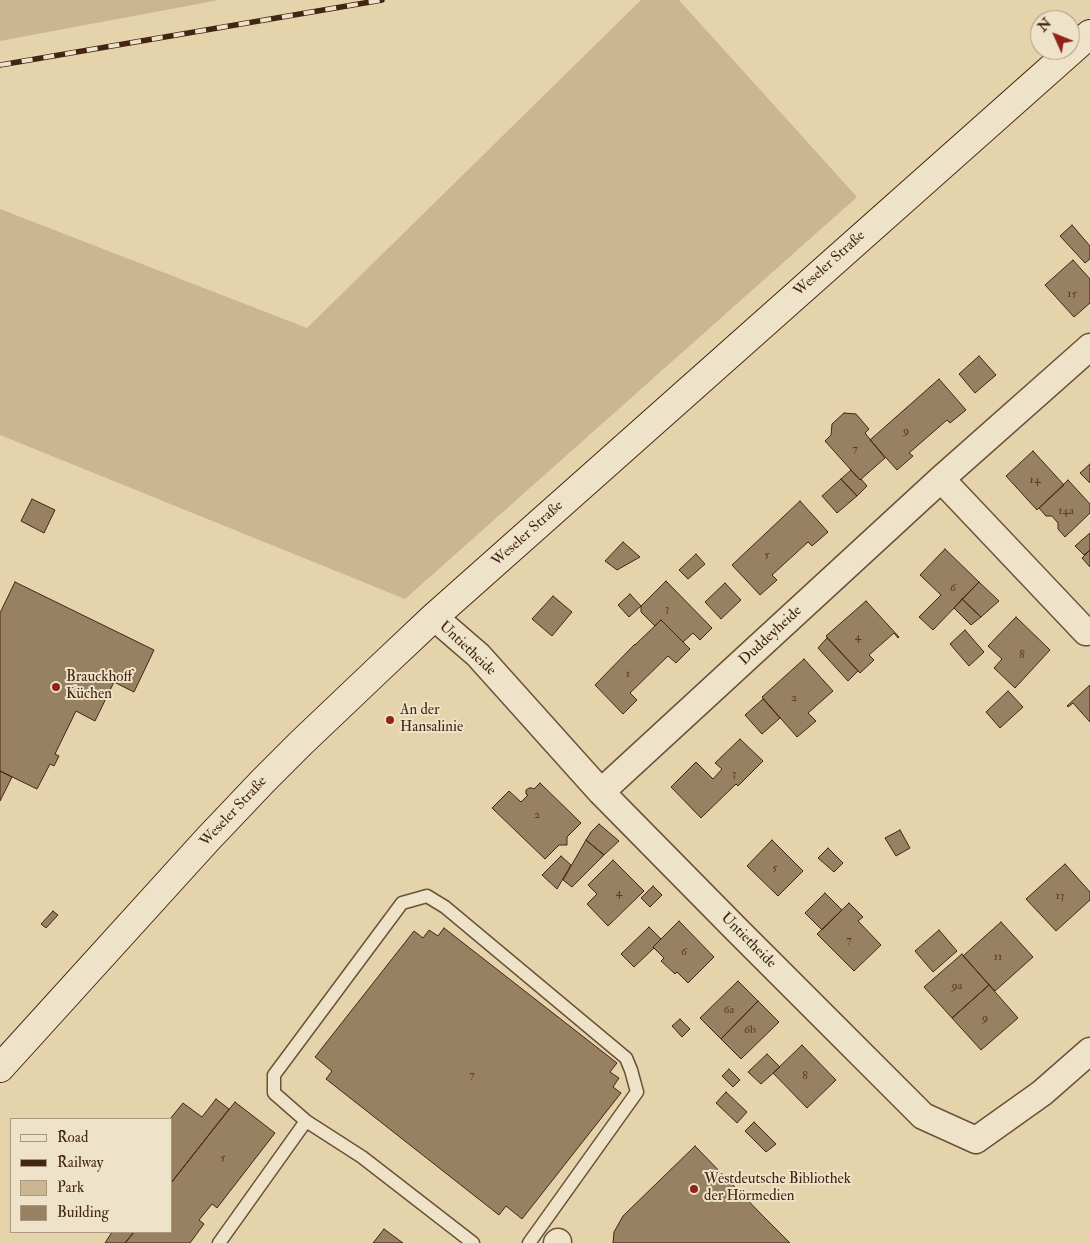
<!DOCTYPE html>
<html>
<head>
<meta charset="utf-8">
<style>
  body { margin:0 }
  #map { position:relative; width:1090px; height:1243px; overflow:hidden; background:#e5d4ab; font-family:"IM FELL Double Pica",serif }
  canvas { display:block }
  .legend { position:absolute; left:10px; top:1118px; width:162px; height:115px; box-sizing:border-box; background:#eee3c8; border:1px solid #aa9780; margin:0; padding:6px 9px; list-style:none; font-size:15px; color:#442414 }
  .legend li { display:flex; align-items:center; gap:10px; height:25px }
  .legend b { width:25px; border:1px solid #aa9780 }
  .north { position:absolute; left:1030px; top:10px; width:50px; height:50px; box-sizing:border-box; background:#eee3c8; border:1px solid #aa9780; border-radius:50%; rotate:314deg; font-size:14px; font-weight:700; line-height:20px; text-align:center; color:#442414 }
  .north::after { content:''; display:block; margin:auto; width:18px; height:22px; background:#8f2418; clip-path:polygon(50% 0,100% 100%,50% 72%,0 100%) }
</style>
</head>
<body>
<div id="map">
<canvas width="1090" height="1243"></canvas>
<ul class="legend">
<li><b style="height:6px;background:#eee3c8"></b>Road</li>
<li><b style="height:6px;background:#442414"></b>Railway</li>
<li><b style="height:14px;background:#cab691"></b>Park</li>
<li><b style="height:14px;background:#988063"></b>Building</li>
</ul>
<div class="north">N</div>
</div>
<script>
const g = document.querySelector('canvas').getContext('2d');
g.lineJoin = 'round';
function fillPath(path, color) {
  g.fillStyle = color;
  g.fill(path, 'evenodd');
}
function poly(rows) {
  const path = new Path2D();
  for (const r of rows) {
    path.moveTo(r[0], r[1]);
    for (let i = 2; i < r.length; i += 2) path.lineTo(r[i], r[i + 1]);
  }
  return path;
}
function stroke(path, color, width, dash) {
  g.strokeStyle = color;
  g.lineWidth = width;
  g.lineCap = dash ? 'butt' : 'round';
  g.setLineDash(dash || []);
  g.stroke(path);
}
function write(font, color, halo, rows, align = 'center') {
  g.font = font + ' "IM FELL Double Pica",serif';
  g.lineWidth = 4;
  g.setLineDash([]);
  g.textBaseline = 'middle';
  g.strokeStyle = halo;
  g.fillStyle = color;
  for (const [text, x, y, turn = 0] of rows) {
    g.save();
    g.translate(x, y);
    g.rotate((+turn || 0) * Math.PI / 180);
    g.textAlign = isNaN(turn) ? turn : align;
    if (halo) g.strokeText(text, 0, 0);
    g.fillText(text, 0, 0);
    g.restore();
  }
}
fillPath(poly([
  [0,0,219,0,0,41],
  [641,0,679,0,857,197,405,599,0,435,0,209,307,328]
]), '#cab691');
const building = poly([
  [1072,225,1090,246,1090,259,1085,263,1060,236,1072,225],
  [1073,260,1090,279,1090,303,1074,317,1045,285,1073,260],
  [979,356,996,375,975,393,959,374,979,356],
  [939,379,966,410,950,423,947,420,909,453,913,456,897,470,870,440,939,379],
  [844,413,856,414,869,429,865,433,885,458,860,480,825,441,831,435,832,424,844,413],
  [1033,451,1064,485,1037,510,1006,476,1033,451],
  [1090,464,1090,483,1080,473,1090,464],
  [851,470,860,480,861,479,867,486,857,496,841,479,851,470],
  [841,479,857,496,837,513,822,496,841,479],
  [1068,480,1090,504,1090,513,1065,537,1058,529,1058,523,1052,516,1046,516,1039,508,1068,480],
  [32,499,55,510,44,533,21,521,32,499],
  [800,501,828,532,812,546,808,542,772,575,777,580,760,595,732,565,800,501],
  [1090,533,1090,550,1084,555,1075,546,1090,533],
  [623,542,640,557,617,570,605,561,623,542],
  [945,549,979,582,933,630,919,617,941,595,920,575,945,549],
  [1090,550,1090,567,1082,558,1090,550],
  [696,554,705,564,688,579,679,570,696,554],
  [666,581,712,628,700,640,693,633,683,642,661,620,655,626,641,612,641,606,666,581],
  [15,582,154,650,134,692,114,682,95,721,76,711,55,754,59,756,54,766,50,764,37,789,0,771,0,613,15,582],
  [979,582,999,601,981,617,962,599,979,582],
  [725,583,741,600,721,619,705,602,725,583],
  [630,594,641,606,629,617,618,605,630,594],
  [553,596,572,612,552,636,532,619,553,596],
  [962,599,981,617,971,625,954,608,962,599],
  [866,601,899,637,898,638,894,633,869,655,874,660,860,673,826,636,866,601],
  [1016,617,1050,650,1015,688,994,668,1002,659,988,646,1016,617],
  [661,620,690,649,676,663,668,656,630,693,637,700,623,714,595,685,635,644,635,645,661,620],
  [965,630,984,652,969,666,950,644,965,630],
  [827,638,858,671,848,681,818,648,827,638],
  [804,659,833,691,808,713,816,721,797,737,762,697,804,659],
  [1090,685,1090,722,1073,703,1068,707,1067,706,1090,685],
  [1008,691,1023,707,1000,728,986,712,1008,691],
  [763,699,780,718,762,734,745,715,763,699],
  [740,739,763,761,738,786,736,784,701,818,671,787,696,762,713,779,722,769,715,763,740,739],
  [0,771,12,777,0,801,0,771],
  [540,783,581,823,567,837,567,845,559,845,545,859,492,808,509,791,521,802,528,795,526,794,526,790,529,788,532,788,534,789,540,783],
  [599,824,619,841,604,855,586,840,591,832,599,824],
  [900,830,910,848,896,856,885,838,900,830],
  [586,840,604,855,572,887,563,880,586,840],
  [772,840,803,871,778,896,747,866,772,840],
  [828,848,843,863,834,872,818,858,828,848],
  [561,856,571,865,557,889,542,875,561,856],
  [613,860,644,891,608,926,587,904,597,894,588,885,613,860],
  [1065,864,1090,892,1090,900,1056,931,1026,899,1065,864],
  [653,886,662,895,650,907,641,898,653,886],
  [825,893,842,910,822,930,805,913,825,893],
  [849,903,863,917,858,921,881,945,854,971,817,934,849,903],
  [53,911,58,915,46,928,41,924,53,911],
  [679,921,714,957,688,983,677,972,675,974,661,961,664,958,653,947,679,921],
  [1001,922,1033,957,995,991,963,956,1001,922],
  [649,927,661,939,653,947,654,948,634,967,621,954,649,927],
  [444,928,617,1063,610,1072,619,1078,613,1087,621,1093,522,1219,506,1206,499,1215,326,1079,332,1071,315,1057,414,931,423,938,429,930,438,936,444,928],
  [939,930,957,951,933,972,915,951,939,930],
  [962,954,989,985,952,1018,924,987,962,954],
  [738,981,758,1001,721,1039,700,1018,738,981],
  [989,985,1018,1018,981,1050,952,1018,989,985],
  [758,1001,779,1022,741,1059,721,1039,758,1001],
  [680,1019,690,1029,682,1037,672,1026,680,1019],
  [802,1045,836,1080,807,1108,773,1073,802,1045],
  [767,1054,780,1067,761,1084,748,1072,767,1054],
  [729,1069,740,1080,733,1087,722,1076,729,1069],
  [726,1092,747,1112,737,1123,716,1103,726,1092],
  [216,1099,229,1109,171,1183,171,1119,170,1119,183,1103,202,1117,216,1099],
  [235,1102,275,1133,217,1208,212,1204,199,1220,204,1224,190,1243,125,1243,134,1232,171,1232,171,1183,235,1102],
  [754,1122,776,1144,766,1152,745,1131,754,1122],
  [695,1146,763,1216,790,1243,613,1243,614,1232,623,1216,695,1146],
  [384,1229,403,1243,373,1243,384,1229],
  [112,1232,134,1232,125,1243,105,1243,112,1232]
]);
fillPath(building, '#988063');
stroke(building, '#442414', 1);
const lane = poly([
  [306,1121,274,1093,274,1075,402,903,427,896,445,907,626,1058,631,1070,637,1092,529,1243],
  [219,1243,306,1121,362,1157,473,1243]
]);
const street = poly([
  [941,479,1086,632],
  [434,617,478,655,601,792,734,927,923,1116,976,1140,1042,1093,1090,1051],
  [601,792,941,479,1090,347],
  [557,1243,558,1242]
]);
const secondary = poly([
  [0,1068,207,840,263,781,301,743,382,666,434,617,1090,34]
]);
stroke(lane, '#6c503a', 15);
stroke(street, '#6c503a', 29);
stroke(secondary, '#442414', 30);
stroke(lane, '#eee3c8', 12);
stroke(street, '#eee3c8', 26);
stroke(secondary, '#eee3c8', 28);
const rail = poly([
  [0,65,382,0]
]);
stroke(rail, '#442414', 5.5);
stroke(rail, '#eee3c8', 4, [11]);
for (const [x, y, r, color] of [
  [56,687,5,"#8f2418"],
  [390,720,5,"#8f2418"],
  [694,1189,5,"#8f2418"]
]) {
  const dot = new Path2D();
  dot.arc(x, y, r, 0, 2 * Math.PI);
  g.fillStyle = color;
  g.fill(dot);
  stroke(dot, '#eee3c8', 2);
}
write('12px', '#593b28', null, [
  ["15",1072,294],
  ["9",906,431],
  ["7",855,449],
  ["14",1035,480],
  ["14a",1066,511],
  ["5",767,555],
  ["6",953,588],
  ["3",667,609],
  ["4",858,637],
  ["8",1022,655],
  ["1",628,674],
  ["2",794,698],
  ["3",734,774],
  ["2",537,815],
  ["5",775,868],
  ["4",619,893],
  ["13",1060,896],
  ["7",849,940],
  ["6",684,952],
  ["11",998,957],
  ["9a",957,986],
  ["6a",729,1010],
  ["9",985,1018],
  ["6b",750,1030],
  ["7",472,1075],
  ["8",805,1076],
  ["5",223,1158]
]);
write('15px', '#442414', '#eee3c8', [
  ["Weseler Straße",830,264,-42],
  ["Weseler Straße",528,534,-42],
  ["Duddeyheide",771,636,-43],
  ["Untietheide",467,649,43],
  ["Weseler Straße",234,812,-47],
  ["Untietheide",748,941,45]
]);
write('15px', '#442414', '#eee3c8', [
  ["Brauckhoff",66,678],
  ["Küchen",66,695],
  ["An der",400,711],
  ["Hansalinie",400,728],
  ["Westdeutsche Bibliothek",704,1180],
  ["der Hörmedien",704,1197]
], 'left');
</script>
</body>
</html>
